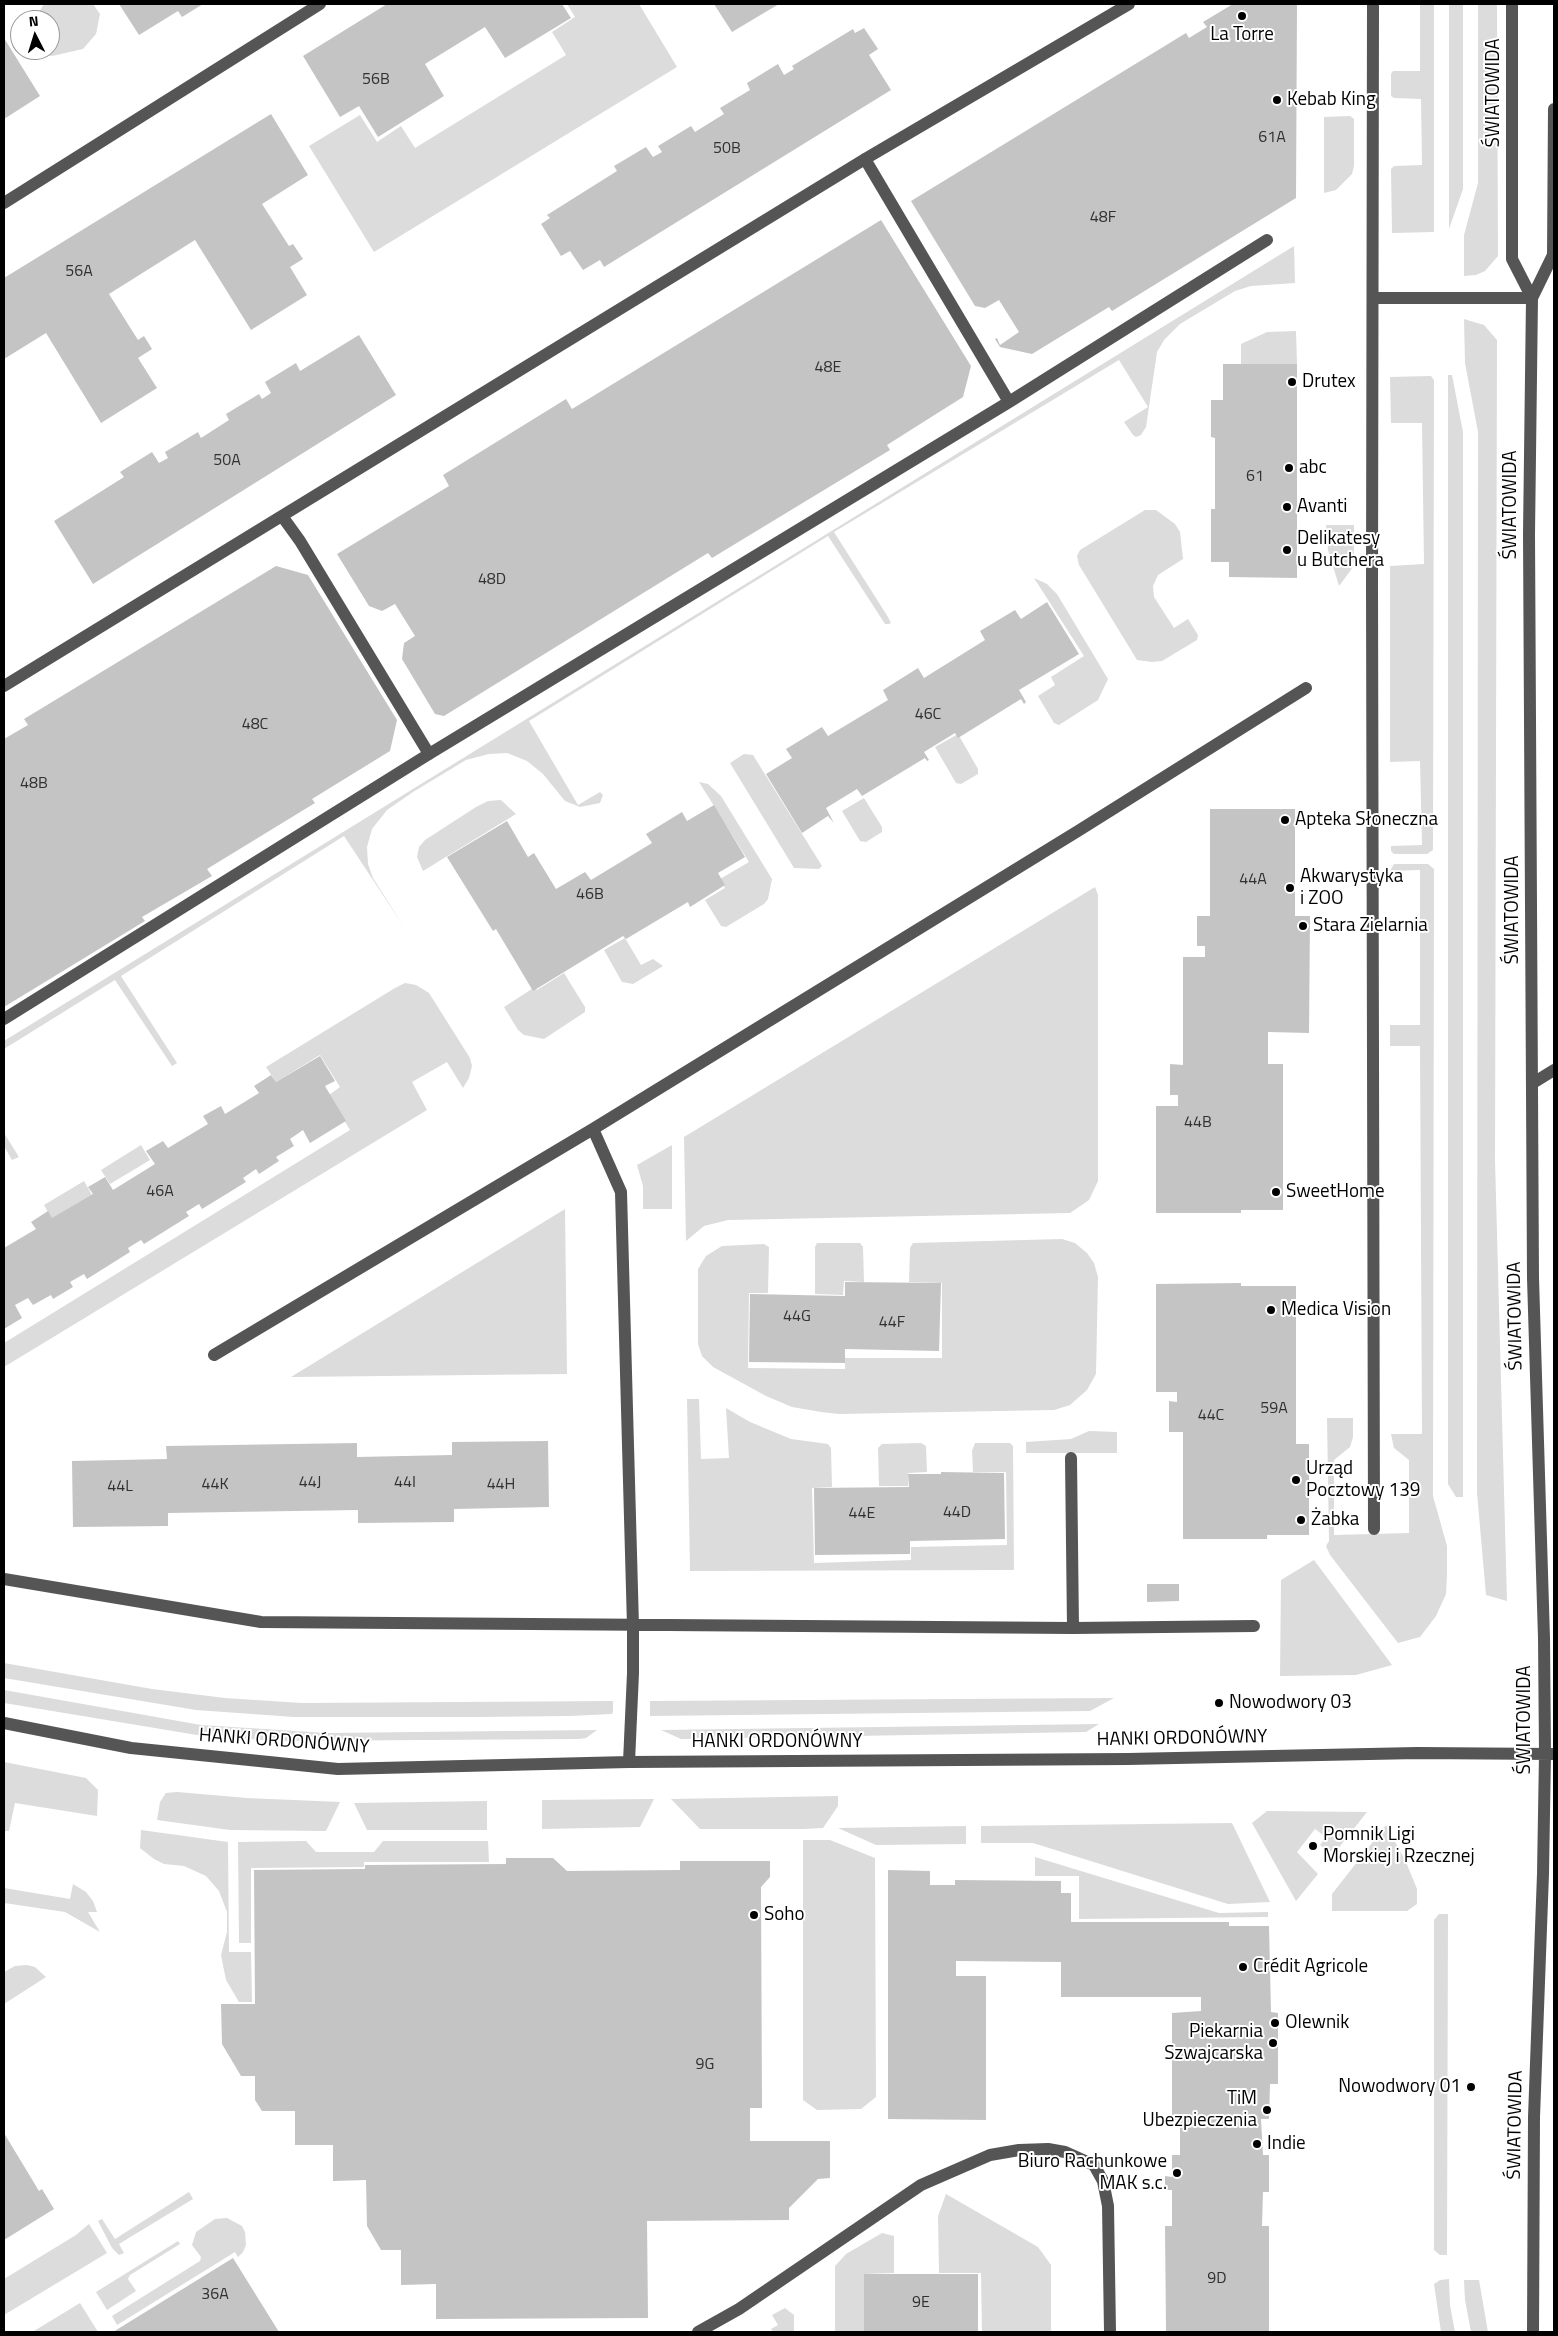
<!DOCTYPE html>
<html>
<head>
<meta charset="utf-8">
<style>
  body { margin:0 }
  #map { position:relative; width:1558px; height:2336px; overflow:hidden; background:#fff; font-family:"Titillium Web",sans-serif }
  canvas { display:block }
  .frame { position:absolute; inset:0; border:5px solid #000; pointer-events:none }
  .north { position:absolute; left:10px; top:10px; width:50px; height:50px; box-sizing:border-box; background:#fff; border:1px solid #999; border-radius:50%; rotate:355deg; font-size:14px; font-weight:700; line-height:20px; text-align:center; color:#000 }
  .north::after { content:''; display:block; margin:auto; width:18px; height:22px; background:#000; clip-path:polygon(50% 0,100% 100%,50% 72%,0 100%) }
</style>
</head>
<body>
<div id="map">
<canvas width="1558" height="2336"></canvas>
<div class="frame"></div>
<div class="north">N</div>
</div>
<script>
const g = document.querySelector('canvas').getContext('2d');
g.lineJoin = 'round';
function fillPath(path, color) {
  g.fillStyle = color;
  g.fill(path, 'evenodd');
}
function poly(rows) {
  const path = new Path2D();
  for (const r of rows) {
    path.moveTo(r[0], r[1]);
    for (let i = 2; i < r.length; i += 2) path.lineTo(r[i], r[i + 1]);
  }
  return path;
}
function stroke(path, color, width, dash) {
  g.strokeStyle = color;
  g.lineWidth = width;
  g.lineCap = dash ? 'butt' : 'round';
  g.setLineDash(dash || []);
  g.stroke(path);
}
function write(font, color, halo, rows, align = 'center') {
  g.font = font + ' "Titillium Web",sans-serif';
  g.lineWidth = 4;
  g.setLineDash([]);
  g.textBaseline = 'middle';
  g.strokeStyle = halo;
  g.fillStyle = color;
  for (const [text, x, y, turn = 0] of rows) {
    g.save();
    g.translate(x, y);
    g.rotate((+turn || 0) * Math.PI / 180);
    g.textAlign = isNaN(turn) ? turn : align;
    if (halo) g.strokeText(text, 0, 0);
    g.fillText(text, 0, 0);
    g.restore();
  }
}
fillPath(poly([
  [44,4,93,4,100,14,96,34,83,49,52,56,41,54,37,50,50,50,50,20,34,20],
  [567,4,639,4,677,67,374,252,309,146,360,115,377,142,401,126,415,148,566,55,552,32,575,17],
  [1420,4,1434,4,1434,232,1392,233,1391,169,1394,166,1422,165,1421,99,1394,98,1391,96,1391,74,1393,71,1420,71],
  [1449,4,1463,4,1463,189,1449,229],
  [1478,4,1497,4,1498,256,1485,271,1476,275,1464,276,1464,235,1478,183],
  [1350,116,1354,119,1354,166,1352,174,1336,190,1324,193,1324,117],
  [1294,246,1295,283,1251,286,1235,291,1180,324,1164,340,1157,352,1146,427,1141,435,1136,437,1133,435,1124,422,1148,407,1119,360,834,532,888,617,891,623,889,624,885,624,828,536,529,721,578,805,600,792,603,795,600,803,580,807,565,801,543,774,527,761,507,753,489,754,466,760,413,792,387,810,372,829,367,847,368,864,373,878,404,927,344,836,121,976,177,1063,172,1066,115,980,4,1049,4,1041],
  [1464,319,1484,325,1497,340,1495,1160,1507,1601,1486,1595,1477,1493,1478,432,1465,363],
  [1296,331,1297,364,1241,365,1241,344,1267,332],
  [1448,375,1452,375,1463,432,1463,1497,1456,1497,1448,1484],
  [1431,376,1434,380,1433,850,1427,854,1394,854,1391,851,1391,846,1422,845,1420,761,1390,762,1390,566,1424,564,1422,423,1391,423,1390,377],
  [1145,510,1156,510,1175,524,1180,532,1183,559,1158,575,1153,586,1154,597,1174,628,1188,619,1198,635,1197,640,1162,661,1152,662,1137,660,1079,565,1077,556,1080,550],
  [1326,525,1354,525,1354,561,1351,570,1339,586,1328,550],
  [1034,578,1047,584,1057,594,1108,679,1098,700,1059,725,1054,723,1038,696,1055,685,1051,677,1084,656],
  [958,734,978,769,978,774,961,784,956,783,935,747],
  [744,754,753,755,822,866,819,869,794,868,730,763],
  [699,782,708,784,721,796,772,879,768,899,764,904,726,927,721,926,705,900,725,888,720,879,749,862],
  [864,798,882,827,882,832,866,842,860,841,842,811],
  [501,800,516,814,423,871,417,857,419,847,425,840,476,807,488,801],
  [1394,864,1428,864,1434,869,1433,1496,1447,1546,1447,1575,1446,1594,1436,1616,1420,1637,1398,1643,1330,1555,1326,1546,1329,1541,1327,1418,1353,1418,1353,1437,1350,1447,1334,1460,1334,1535,1409,1533,1409,1460,1394,1448,1391,1434,1422,1434,1420,1046,1390,1046,1390,1025,1420,1025,1420,870,1390,871],
  [1095,887,1098,895,1098,1181,1089,1200,1070,1213,728,1220,704,1226,686,1241,684,1137],
  [625,938,641,965,653,959,663,966,633,984,622,982,604,950],
  [564,973,585,1007,585,1012,544,1039,524,1035,518,1030,504,1007,535,987,537,990],
  [405,983,416,985,429,993,470,1058,472,1066,469,1078,463,1088,447,1062,412,1082,427,1110,4,1367,4,1343,350,1130,329,1095,340,1087,320,1055,276,1082,266,1067,395,988],
  [4,1133,19,1157,12,1160,4,1146],
  [141,1145,150,1160,110,1184,101,1170],
  [672,1145,672,1209,643,1209,643,1186,637,1165],
  [84,1181,92,1195,52,1219,44,1205],
  [565,1209,567,1374,291,1377],
  [1062,1239,1075,1243,1087,1253,1094,1263,1098,1277,1096,1374,1087,1390,1070,1405,1054,1410,839,1414,821,1412,792,1407,766,1396,713,1367,702,1356,698,1344,698,1269,706,1256,722,1246,764,1244,769,1247,768,1293,749,1293,748,1368,845,1369,845,1358,942,1358,942,1283,909,1282,910,1248,913,1243],
  [817,1243,860,1243,863,1247,864,1282,844,1281,843,1295,815,1294,815,1247],
  [687,1399,699,1399,701,1459,729,1458,726,1408,750,1422,791,1439,828,1444,831,1448,832,1487,812,1488,814,1563,911,1560,911,1547,1007,1545,1006,1472,973,1472,972,1451,975,1443,1010,1443,1013,1446,1014,1570,690,1571],
  [1089,1431,1117,1432,1117,1453,1026,1453,1026,1442,1071,1439],
  [921,1443,926,1446,927,1472,908,1473,908,1486,879,1486,878,1448,882,1444],
  [1314,1560,1378,1646,1392,1665,1356,1675,1280,1676,1281,1580],
  [4,1663,152,1689,225,1698,302,1703,613,1701,613,1712,612,1714,570,1716,476,1717,294,1717,196,1710,4,1678],
  [4,1690,201,1725,327,1733,597,1730,586,1738,579,1739,275,1741,197,1735,4,1703],
  [1114,1698,1090,1711,650,1716,650,1701],
  [1099,1724,1086,1732,681,1739,661,1730],
  [4,1762,86,1778,98,1790,97,1816,15,1803,9,1831,4,1831],
  [177,1792,247,1798,340,1802,326,1831,230,1830,157,1820,160,1802,166,1793],
  [838,1796,838,1806,823,1828,803,1829,700,1829,671,1799],
  [654,1799,640,1827,542,1829,542,1800],
  [487,1801,487,1830,367,1830,354,1803],
  [1267,1811,1367,1812,1337,1850,1327,1851,1320,1845,1326,1837,1315,1829,1297,1852,1318,1874,1296,1901,1252,1823],
  [1232,1823,1270,1902,1228,1904,1033,1843,981,1843,981,1826],
  [1386,1825,1406,1862,1417,1889,1417,1904,1407,1911,1332,1911,1332,1894],
  [966,1826,966,1844,876,1845,838,1828],
  [141,1830,228,1842,229,1952,251,1952,252,2002,239,2002,226,1980,221,1955,227,1932,227,1912,219,1891,206,1876,184,1866,164,1864,154,1859,140,1848],
  [803,1840,830,1840,875,1858,876,2097,861,2109,817,2110,803,2100],
  [306,1841,316,1852,374,1852,383,1841,488,1841,489,1862,364,1862,364,1867,251,1868,251,1943,239,1943,238,1842],
  [1035,1857,1219,1913,1268,1912,1268,1917,1079,1919,1079,1876,1035,1876],
  [73,1884,86,1892,93,1901,97,1912,88,1912,100,1932,65,1912,4,1903,4,1888,70,1899],
  [1439,1914,1448,1914,1447,2255,1440,2255,1434,2250,1434,1920],
  [27,1965,35,1967,46,1977,4,2004,4,1972,15,1966],
  [189,2192,193,2199,119,2244,124,2253,119,2255,112,2248,98,2221,102,2219,115,2239],
  [946,2194,1038,2247,1051,2265,1051,2332,982,2332,981,2273,939,2273,938,2216],
  [227,2218,242,2226,245,2232,246,2245,243,2252,238,2257,235,2252,117,2325,112,2316,200,2261,201,2257,192,2245,196,2232,215,2219],
  [89,2224,107,2253,4,2315,4,2279,76,2235],
  [882,2233,894,2236,894,2273,864,2274,864,2332,835,2332,835,2266,846,2254],
  [178,2241,180,2244,130,2275,128,2279,136,2291,107,2310,96,2292],
  [1449,2279,1450,2305,1455,2332,1441,2332,1434,2284,1440,2280],
  [1464,2280,1479,2280,1488,2332,1471,2332,1465,2300],
  [80,2303,98,2332,35,2332,34,2331],
  [785,2308,794,2315,794,2332,773,2332,771,2329,778,2325,772,2315]
]), '#dcdcdc');
fillPath(poly([
  [119,4,203,4,182,17,178,11,139,35],
  [387,4,562,4,571,18,505,58,485,27,425,64,444,96,378,137,359,106,340,117,303,56],
  [714,4,779,4,732,32],
  [1233,4,1297,5,1296,198,1112,311,1109,307,1032,354,1000,347,995,339,997,338,1000,345,1019,332,999,300,985,308,975,306,911,201,1186,33,1189,38,1207,27,1203,22],
  [864,28,878,49,869,55,891,90,604,267,600,260,583,270,570,251,561,256,541,224,550,218,547,215,617,171,614,166,646,147,653,157,662,152,658,146,691,126,695,132,724,114,720,108,750,90,747,83,778,64,784,75,794,69,792,66,853,29,855,33],
  [4,38,40,96,4,119],
  [271,114,308,175,262,204,289,246,293,244,303,259,290,267,307,295,251,330,195,240,109,294,138,340,144,336,152,349,138,358,157,388,101,423,46,333,4,359,4,278],
  [881,220,971,366,963,397,887,445,890,450,712,558,708,553,444,716,435,714,402,659,404,643,415,636,395,604,382,611,369,606,337,554,449,486,443,475,566,399,572,409],
  [359,335,396,395,93,584,54,521,124,477,120,472,152,452,159,463,168,458,165,452,198,432,201,438,229,420,226,414,259,394,262,399,271,393,265,382,296,363,300,371],
  [1223,364,1297,364,1297,578,1229,577,1229,562,1211,562,1211,509,1215,509,1215,438,1211,437,1211,400,1223,400],
  [276,566,308,575,397,720,390,751,312,799,315,803,207,869,212,876,142,917,145,921,4,1007,4,739,28,725,24,719],
  [1047,602,1079,654,1019,690,1026,702,1024,704,1021,699,958,738,955,733,924,752,929,760,927,761,925,758,862,796,857,789,826,808,834,823,828,816,802,833,766,774,792,758,786,749,822,727,828,736,888,700,883,690,918,668,924,678,985,640,980,631,1015,610,1021,619],
  [714,805,745,857,718,873,725,885,690,907,688,902,626,939,623,936,533,991,496,929,493,931,447,857,507,821,528,857,534,853,556,889,585,872,591,880,652,843,646,834,682,812,687,821],
  [1210,809,1295,809,1295,916,1310,916,1309,1033,1268,1032,1268,1064,1283,1064,1283,1210,1241,1210,1241,1213,1156,1213,1156,1106,1178,1106,1178,1095,1170,1095,1170,1064,1183,1065,1183,957,1205,957,1205,946,1197,946,1197,916,1210,916],
  [320,1056,335,1081,325,1086,346,1121,310,1143,303,1130,290,1139,294,1146,276,1157,279,1161,259,1174,256,1169,243,1178,246,1182,202,1209,199,1204,186,1212,189,1216,144,1244,141,1240,128,1248,130,1252,87,1279,84,1274,70,1282,73,1287,53,1299,51,1295,33,1305,28,1298,15,1305,22,1318,4,1329,4,1248,36,1229,31,1222,48,1211,52,1218,93,1194,88,1187,105,1177,113,1190,155,1164,146,1151,163,1141,168,1148,208,1124,203,1116,221,1106,225,1114,259,1093,254,1086,271,1075,276,1082],
  [845,1282,941,1283,939,1351,845,1349,845,1363,749,1362,750,1294,845,1296],
  [1241,1283,1241,1286,1296,1286,1296,1444,1309,1444,1309,1535,1267,1535,1267,1539,1183,1539,1183,1432,1169,1432,1169,1401,1177,1402,1177,1392,1156,1392,1156,1284],
  [548,1441,549,1507,454,1509,454,1522,358,1523,358,1510,168,1513,168,1526,73,1527,72,1461,167,1459,166,1446,357,1443,357,1457,452,1455,452,1442],
  [941,1472,1004,1473,1005,1539,910,1541,910,1554,815,1555,814,1488,909,1487,908,1474,941,1474],
  [1147,1584,1179,1584,1179,1601,1147,1602],
  [506,1858,553,1858,567,1871,680,1870,680,1861,770,1861,770,1877,761,1887,762,2108,750,2108,750,2141,830,2141,830,2178,818,2179,789,2208,789,2220,647,2221,648,2318,436,2319,436,2284,401,2285,401,2250,381,2250,367,2226,366,2180,333,2181,333,2145,295,2145,295,2111,262,2111,255,2100,255,2076,241,2076,222,2044,221,2004,255,2004,254,1870,365,1869,365,1865,506,1864],
  [888,1870,930,1871,930,1885,955,1885,955,1880,1061,1881,1061,1893,1071,1893,1071,1922,1229,1922,1229,1926,1269,1926,1271,2012,1278,2013,1278,2084,1270,2084,1269,2119,1261,2119,1263,2155,1269,2155,1269,2192,1263,2192,1262,2226,1269,2226,1269,2332,1166,2332,1165,2226,1172,2226,1172,2190,1165,2190,1165,2176,1172,2177,1172,2155,1180,2155,1180,2120,1172,2120,1172,2013,1201,2011,1201,1997,1061,1997,1061,1962,956,1961,956,1976,986,1976,986,2120,888,2119],
  [4,2133,39,2191,42,2189,54,2209,4,2240],
  [233,2258,279,2332,113,2332],
  [864,2274,978,2274,978,2332,864,2332]
]), '#c4c4c4');
stroke(poly([
  [1373,4,1372,587,1374,1529],
  [1512,4,1512,259,1532,298],
  [865,159,1009,402],
  [4,203,320,4],
  [1374,298,1532,298],
  [282,516,300,541,429,754],
  [4,686,865,159,1129,4],
  [4,1019,429,754,1009,402,1267,240],
  [1533,1083,1554,1070],
  [593,1129,621,1192,633,1626,633,1673,629,1762],
  [214,1355,593,1129,1078,831,1306,688],
  [1071,1458,1073,1628],
  [4,1579,261,1622,1073,1628,1254,1626],
  [4,1723,131,1748,338,1769,629,1762,1128,1759,1417,1753,1554,1754],
  [698,2332,739,2309,921,2185,990,2155,1019,2150,1048,2149,1065,2152,1094,2165,1103,2181,1108,2206,1110,2332],
  [1533,2332,1534,2117,1543,1874,1545,1754,1544,1638,1533,1278,1529,534,1532,298,1553,255,1554,109]
]), '#555', 12);
for (const [x, y, r, color] of [
  [1242,16,5,"#000"],
  [1277,100,5,"#000"],
  [1292,382,5,"#000"],
  [1289,468,5,"#000"],
  [1287,507,5,"#000"],
  [1287,550,5,"#000"],
  [1285,820,5,"#000"],
  [1290,888,5,"#000"],
  [1303,926,5,"#000"],
  [1276,1192,5,"#000"],
  [1271,1310,5,"#000"],
  [1296,1480,5,"#000"],
  [1301,1520,5,"#000"],
  [1219,1703,5,"#000"],
  [1313,1846,5,"#000"],
  [754,1915,5,"#000"],
  [1243,1967,5,"#000"],
  [1275,2023,5,"#000"],
  [1273,2043,5,"#000"],
  [1471,2087,5,"#000"],
  [1267,2110,5,"#000"],
  [1257,2144,5,"#000"],
  [1177,2173,5,"#000"]
]) {
  const dot = new Path2D();
  dot.arc(x, y, r, 0, 2 * Math.PI);
  g.fillStyle = color;
  g.fill(dot);
  stroke(dot, '#fff', 2);
}
write('16px', '#313131', null, [
  ["56B",376,80],
  ["61A",1272,138],
  ["50B",727,149],
  ["48F",1103,218],
  ["56A",79,272],
  ["48E",828,368],
  ["50A",227,461],
  ["61",1255,477],
  ["48D",492,580],
  ["46C",928,715],
  ["48C",255,725],
  ["48B",34,784],
  ["44A",1253,880],
  ["46B",590,895],
  ["44B",1198,1123],
  ["46A",160,1192],
  ["44G",797,1317],
  ["44F",892,1323],
  ["59A",1274,1409],
  ["44C",1211,1416],
  ["44J",310,1483],
  ["44I",405,1483],
  ["44K",215,1485],
  ["44H",501,1485],
  ["44L",120,1487],
  ["44D",957,1513],
  ["44E",862,1514],
  ["9G",705,2065],
  ["9D",1217,2279],
  ["36A",215,2295],
  ["9E",921,2303]
]);
write('19px', '#000', '#fff', [
  ["La Torre",1242,35,"center"],
  ["Kebab King",1287,100],
  ["Drutex",1302,382],
  ["abc",1299,468],
  ["Avanti",1297,507],
  ["Delikatesy",1297,539],
  ["u Butchera",1297,561],
  ["Apteka Słoneczna",1295,820],
  ["Akwarystyka",1300,877],
  ["i ZOO",1300,899],
  ["Stara Zielarnia",1313,926],
  ["SweetHome",1286,1192],
  ["Medica Vision",1281,1310],
  ["Urząd",1306,1469],
  ["Pocztowy 139",1306,1491],
  ["Żabka",1311,1520],
  ["Nowodwory 03",1229,1703],
  ["Pomnik Ligi",1323,1835],
  ["Morskiej i Rzecznej",1323,1857],
  ["Soho",764,1915],
  ["Crédit Agricole",1253,1967],
  ["Olewnik",1285,2023],
  ["Piekarnia",1263,2032,"right"],
  ["Szwajcarska",1263,2054,"right"],
  ["Nowodwory 01",1461,2087,"right"],
  ["TiM",1257,2099,"right"],
  ["Ubezpieczenia",1257,2121,"right"],
  ["Indie",1267,2144],
  ["Biuro Rachunkowe",1167,2162,"right"],
  ["MAK s.c.",1167,2184,"right"]
], 'left');
write('19px', '#000', '#fff', [
  ["ŚWIATOWIDA",1494,93,-90],
  ["ŚWIATOWIDA",1511,505,-90],
  ["ŚWIATOWIDA",1513,910,-90],
  ["ŚWIATOWIDA",1516,1316,-91],
  ["ŚWIATOWIDA",1525,1720,-90],
  ["HANKI ORDONÓWNY",1182,1739,-1],
  ["HANKI ORDONÓWNY",284,1742,4],
  ["HANKI ORDONÓWNY",777,1742],
  ["ŚWIATOWIDA",1516,2125,-89]
]);
</script>
</body>
</html>
